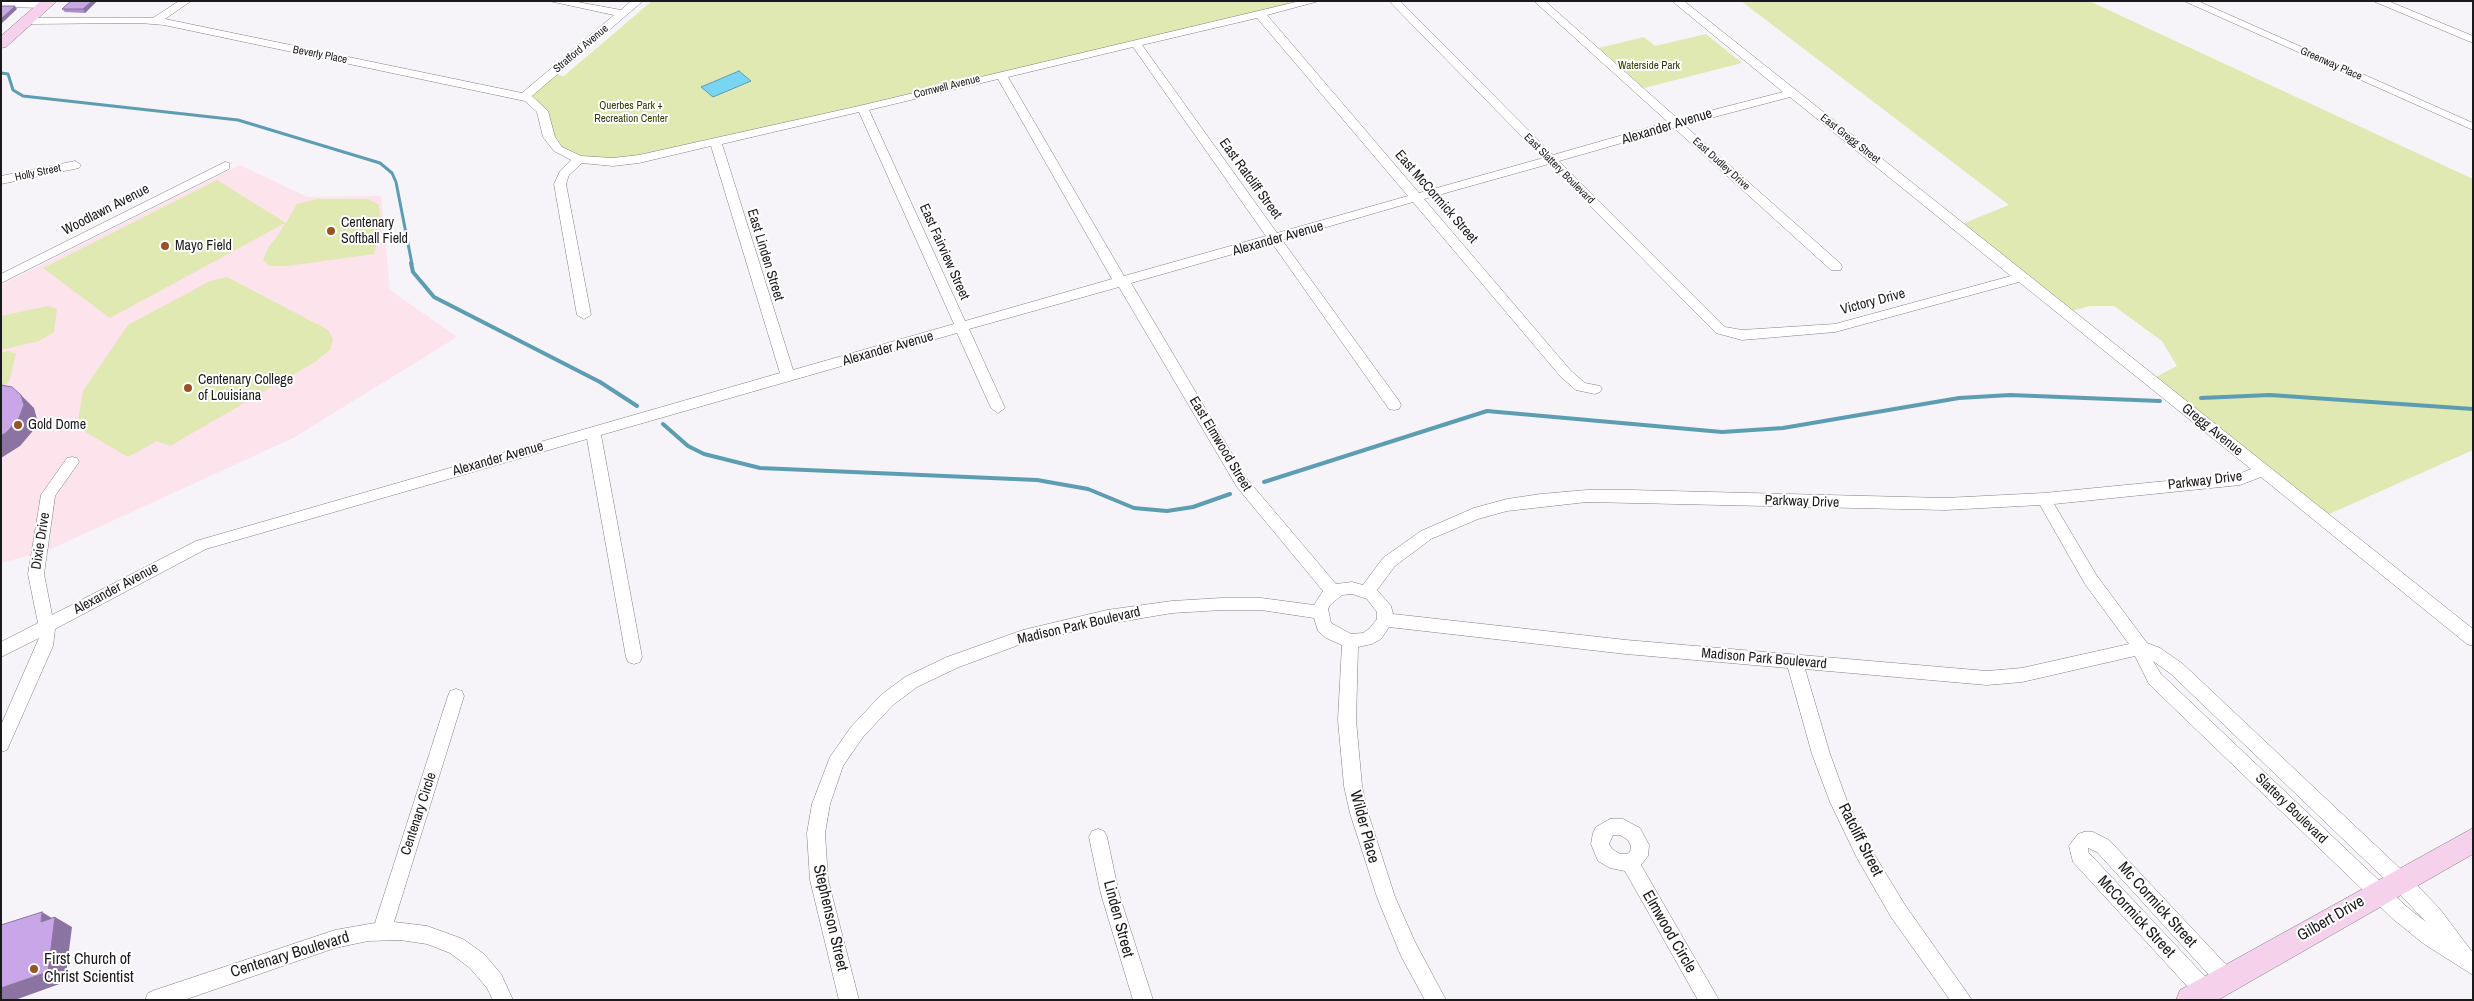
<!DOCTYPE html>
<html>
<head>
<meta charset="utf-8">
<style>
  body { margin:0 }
  #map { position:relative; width:2474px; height:1001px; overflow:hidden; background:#f6f3f9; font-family:"Archivo Narrow",sans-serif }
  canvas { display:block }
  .frame { position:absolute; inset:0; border:2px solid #1a191b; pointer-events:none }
</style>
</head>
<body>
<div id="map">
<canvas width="2474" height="1001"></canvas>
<div class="frame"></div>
</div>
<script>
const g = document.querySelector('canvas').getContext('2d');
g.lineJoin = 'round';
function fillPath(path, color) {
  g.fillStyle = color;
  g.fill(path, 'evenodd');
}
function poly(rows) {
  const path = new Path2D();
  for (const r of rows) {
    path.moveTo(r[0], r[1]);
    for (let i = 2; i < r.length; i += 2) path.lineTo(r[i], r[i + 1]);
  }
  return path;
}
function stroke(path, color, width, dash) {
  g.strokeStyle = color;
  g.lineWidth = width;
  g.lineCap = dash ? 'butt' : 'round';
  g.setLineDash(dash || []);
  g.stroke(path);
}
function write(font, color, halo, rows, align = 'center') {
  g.font = font + ' "Archivo Narrow",sans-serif';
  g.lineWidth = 4;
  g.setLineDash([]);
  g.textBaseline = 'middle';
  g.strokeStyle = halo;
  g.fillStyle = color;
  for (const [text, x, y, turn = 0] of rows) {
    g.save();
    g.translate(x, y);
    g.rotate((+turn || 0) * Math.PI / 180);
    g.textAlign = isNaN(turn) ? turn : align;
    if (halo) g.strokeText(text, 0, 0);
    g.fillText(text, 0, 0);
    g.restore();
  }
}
fillPath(poly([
  [240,165,307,197,381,196,390,290,457,337,293,438,49,550,1,563,1,285]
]), '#fce3ec');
fillPath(poly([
  [652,1,1302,1,639,159,585,160,558,149,545,117,524,97,552,74,564,76],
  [1741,1,2089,1,2473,179,2473,450,2327,515,2154,378,2177,366,2162,341,2114,306,2090,306,2071,311,1962,224,2009,205],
  [1706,34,1742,63,1644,88,1599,48,1644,37,1655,46],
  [217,180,286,223,297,204,317,199,368,199,379,205,381,228,374,254,287,266,270,266,263,260,268,248,279,234,285,223,110,318,43,268],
  [227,277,328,330,333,339,330,350,315,362,170,446,157,441,128,457,77,427,83,391,128,325,210,281],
  [48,306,57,309,54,332,39,341,1,350,1,316],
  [8,351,16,354,9,382,1,387,1,353]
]), '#e0e9b1');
const water = poly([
  [739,71,751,81,713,97,701,87,739,71]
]);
fillPath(water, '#7ad5f2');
stroke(water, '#5d9db2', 1);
stroke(poly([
  [1,73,8,74,13,90,23,96,238,120,380,163,392,173,396,182,412,264]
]), '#5d9db2', 3);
stroke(poly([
  [411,263,413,272,434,297,600,382,637,406],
  [2201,398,2270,395,2473,409],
  [663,424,688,446,704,454,760,468,1037,480,1088,489,1134,508,1167,511,1193,507,1230,494],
  [1264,482,1487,411,1722,432,1783,428,1959,398,2010,395,2160,401]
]), '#5d9db2', 4);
const street = poly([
  [1,1,46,2,51,5,46,8,1,7,1,1],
  [179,1,191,1,165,19,522,93,614,15,549,1,572,1,621,10,631,1,643,1,532,96,548,111,555,137,562,147,581,156,613,158,639,155,859,106,1300,1,1319,1,1267,15,1419,193,1543,158,1389,1,1400,1,1553,155,1668,122,1534,1,1545,1,1678,119,1783,92,1672,1,1684,1,2473,629,2473,646,2467,644,2261,477,2240,485,2054,504,2097,576,2147,643,2160,648,2183,664,2407,875,2439,908,2473,953,2473,975,2424,944,2393,919,2149,684,2135,656,2022,682,1987,685,1805,669,1830,754,1847,801,1869,846,1905,905,1972,1000,1950,1000,1891,917,1857,858,1830,802,1812,754,1788,668,1626,654,1389,627,1381,639,1372,644,1358,647,1356,720,1362,786,1368,813,1395,897,1415,942,1446,1000,1425,1000,1401,956,1377,897,1350,813,1344,786,1338,720,1342,645,1326,638,1318,631,1314,618,1261,610,1222,610,1172,613,1107,624,1024,643,959,667,917,687,893,705,863,737,843,766,830,804,825,833,828,880,859,1000,839,1000,810,880,807,833,812,804,830,757,851,727,881,695,905,677,947,657,1023,630,1107,610,1172,601,1222,598,1261,598,1314,605,1323,591,1237,487,1119,287,969,329,1005,408,998,413,991,408,957,333,601,435,642,657,640,662,634,664,628,662,626,657,587,439,206,549,55,629,53,646,7,750,1,752,1,725,39,638,1,657,1,642,38,623,28,574,41,495,67,458,72,457,77,458,79,462,55,496,44,574,52,615,196,541,780,373,711,146,639,163,613,166,582,163,569,175,566,184,591,315,584,319,577,315,554,184,560,171,571,160,554,151,543,137,537,112,525,101,164,25,140,23,27,24,22,21,27,18,153,18,179,1],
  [1257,18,1408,196,1277,233,1142,45,1257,18],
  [1133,47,1266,236,1124,276,1008,77,1133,47],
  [998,79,1112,279,965,321,869,110,998,79],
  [1790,97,2011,276,1835,324,1742,330,1725,327,1559,161,1674,128,1831,270,1841,270,1842,267,1841,264,1684,125,1790,97],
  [859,112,954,324,793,370,722,144,859,112],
  [1549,164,1716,333,1742,340,1835,332,2019,282,2251,469,2239,474,2044,493,1945,498,1631,490,1587,490,1541,494,1507,499,1474,508,1421,531,1383,558,1363,585,1352,582,1336,584,1247,479,1131,283,1272,243,1389,409,1394,410,1399,409,1401,405,1399,401,1282,240,1413,202,1561,377,1576,390,1595,394,1600,392,1602,389,1600,386,1585,383,1571,371,1424,199,1549,164],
  [1587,502,1945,510,2040,505,2085,584,2129,644,2022,668,1987,671,1626,640,1393,614,1391,606,1377,590,1395,566,1431,539,1478,519,1507,511,1587,502],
  [1352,594,1367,599,1377,612,1377,619,1369,629,1363,633,1351,634,1331,623,1328,609,1330,605,1342,595,1352,594],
  [2153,661,2171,674,2393,887,2426,922,2407,907,2161,674,2153,661],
  [2184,1,2198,1,2473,123,2473,130,2184,1],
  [2373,1,2388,1,2473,36,2473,43,2373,1],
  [75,161,81,165,79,168,1,184,1,176,75,161],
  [225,162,229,163,229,169,1,283,1,274,225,162],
  [456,689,462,691,464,696,394,922,427,926,463,939,484,954,501,974,513,1000,493,1000,487,988,470,968,450,953,427,944,400,940,368,941,335,948,184,1000,145,1000,148,993,155,990,335,930,375,923,448,696,450,691,456,689],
  [1610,819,1623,819,1640,828,1649,845,1648,856,1641,865,1719,1000,1698,1000,1625,871,1610,868,1598,861,1591,844,1593,833,1596,827,1610,819],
  [1613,835,1620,835,1628,840,1631,846,1630,852,1627,854,1620,854,1612,849,1609,844,1613,835],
  [1098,829,1104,831,1107,837,1119,894,1153,1000,1133,1000,1101,894,1089,837,1092,831,1098,829],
  [2084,832,2093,832,2109,840,2233,972,2236,979,2233,986,2226,989,2219,986,2097,852,2088,848,2088,852,2212,984,2215,991,2212,998,2207,1000,2198,998,2073,862,2069,846,2078,834,2084,832]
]);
const secondary = poly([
  [41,1,57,1,6,47,1,48,1,36,41,1],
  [2473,828,2473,854,2218,1000,2176,1000,2180,990,2473,828]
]);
stroke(street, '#827f85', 1);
stroke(secondary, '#827f85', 1);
fillPath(street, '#fff');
fillPath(secondary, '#f5d1eb');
fillPath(poly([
  [71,1,97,1,85,13,65,12,62,9]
]), '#ac8fc7');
fillPath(poly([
  [92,1,97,1,85,13,83,9],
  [15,6,17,9,1,24,1,19],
  [21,395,34,408,37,419,32,432,20,446,1,458,1,436],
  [42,912,55,920,55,917,72,927,65,982,15,1000,1,1000,1,988,41,922]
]), '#8c74a2');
const building = poly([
  [71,1,92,1,83,9,62,9,71,1],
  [1,6,15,6,1,19,1,6],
  [1,385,12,387,21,395,24,405,19,418,7,432,1,436,1,385],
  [42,912,41,922,55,917,48,972,1,988,1,925,42,912]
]);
fillPath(building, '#c8a6e7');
stroke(building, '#8c74a2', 1);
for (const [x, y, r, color] of [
  [331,231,5,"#975226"],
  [165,246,5,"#975226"],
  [188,388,5,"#975226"],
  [18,425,5,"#975226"],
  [34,969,5,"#975226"]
]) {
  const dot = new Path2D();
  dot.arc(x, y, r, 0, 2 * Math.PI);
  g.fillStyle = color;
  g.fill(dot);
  stroke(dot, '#fff', 2);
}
write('11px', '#1a191b', '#fff', [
  ["Stratford Avenue",581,49,-40],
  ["Beverly Place",320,55,11],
  ["Greenway Place",2331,64,24],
  ["Cornwell Avenue",947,87,-14],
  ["East Gregg Street",1850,139,38],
  ["East Dudley Drive",1721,164,42],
  ["East Slattery Boulevard",1559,169,45],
  ["Holly Street",38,173,-12]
]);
write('11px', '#333900', '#fff', [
  ["Waterside Park",1649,66],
  ["Querbes Park +",631,106],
  ["Recreation Center",631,119]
]);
write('14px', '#1a191b', '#fff', [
  ["Alexander Avenue",1667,127,-17],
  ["East Ratcliff Street",1250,179,54],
  ["East McCormick Street",1436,197,49],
  ["Woodlawn Avenue",106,210,-27],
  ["Alexander Avenue",1278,239,-16],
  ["East Fairview Street",944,252,66],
  ["East Linden Street",765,255,73],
  ["Victory Drive",1873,302,-15],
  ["Alexander Avenue",888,349,-16],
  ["Gregg Avenue",2212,430,39],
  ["East Elmwood Street",1220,444,59],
  ["Alexander Avenue",498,459,-16],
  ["Parkway Drive",2205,481,-7],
  ["Parkway Drive",1802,502,2],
  ["Dixie Drive",41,541,-81],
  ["Alexander Avenue",116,589,-28],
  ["Madison Park Boulevard",1079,626,-13],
  ["Madison Park Boulevard",1764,659,5],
  ["Slattery Boulevard",2291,809,44],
  ["Centenary Circle",419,814,-72]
]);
write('14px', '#1a191b', '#fff', [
  ["Centenary",341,223],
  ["Softball Field",341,239],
  ["Mayo Field",175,246],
  ["Centenary College",198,380],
  ["of Louisiana",198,396],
  ["Gold Dome",28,425]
], 'left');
write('16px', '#1a191b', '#fff', [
  ["Wilder Place",1364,827,75],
  ["Ratcliff Street",1860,840,63],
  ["Mc Cormick Street",2157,905,48],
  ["McCormick Street",2136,917,47],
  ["Stephenson Street",830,918,77],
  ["Linden Street",1118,919,75],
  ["Gilbert Drive",2331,919,-30],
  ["Elmwood Circle",1669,932,60],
  ["Centenary Boulevard",290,955,-17]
]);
write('16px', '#1a191b', '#fff', [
  ["First Church of",44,960],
  ["Christ Scientist",44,978]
], 'left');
</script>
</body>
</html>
